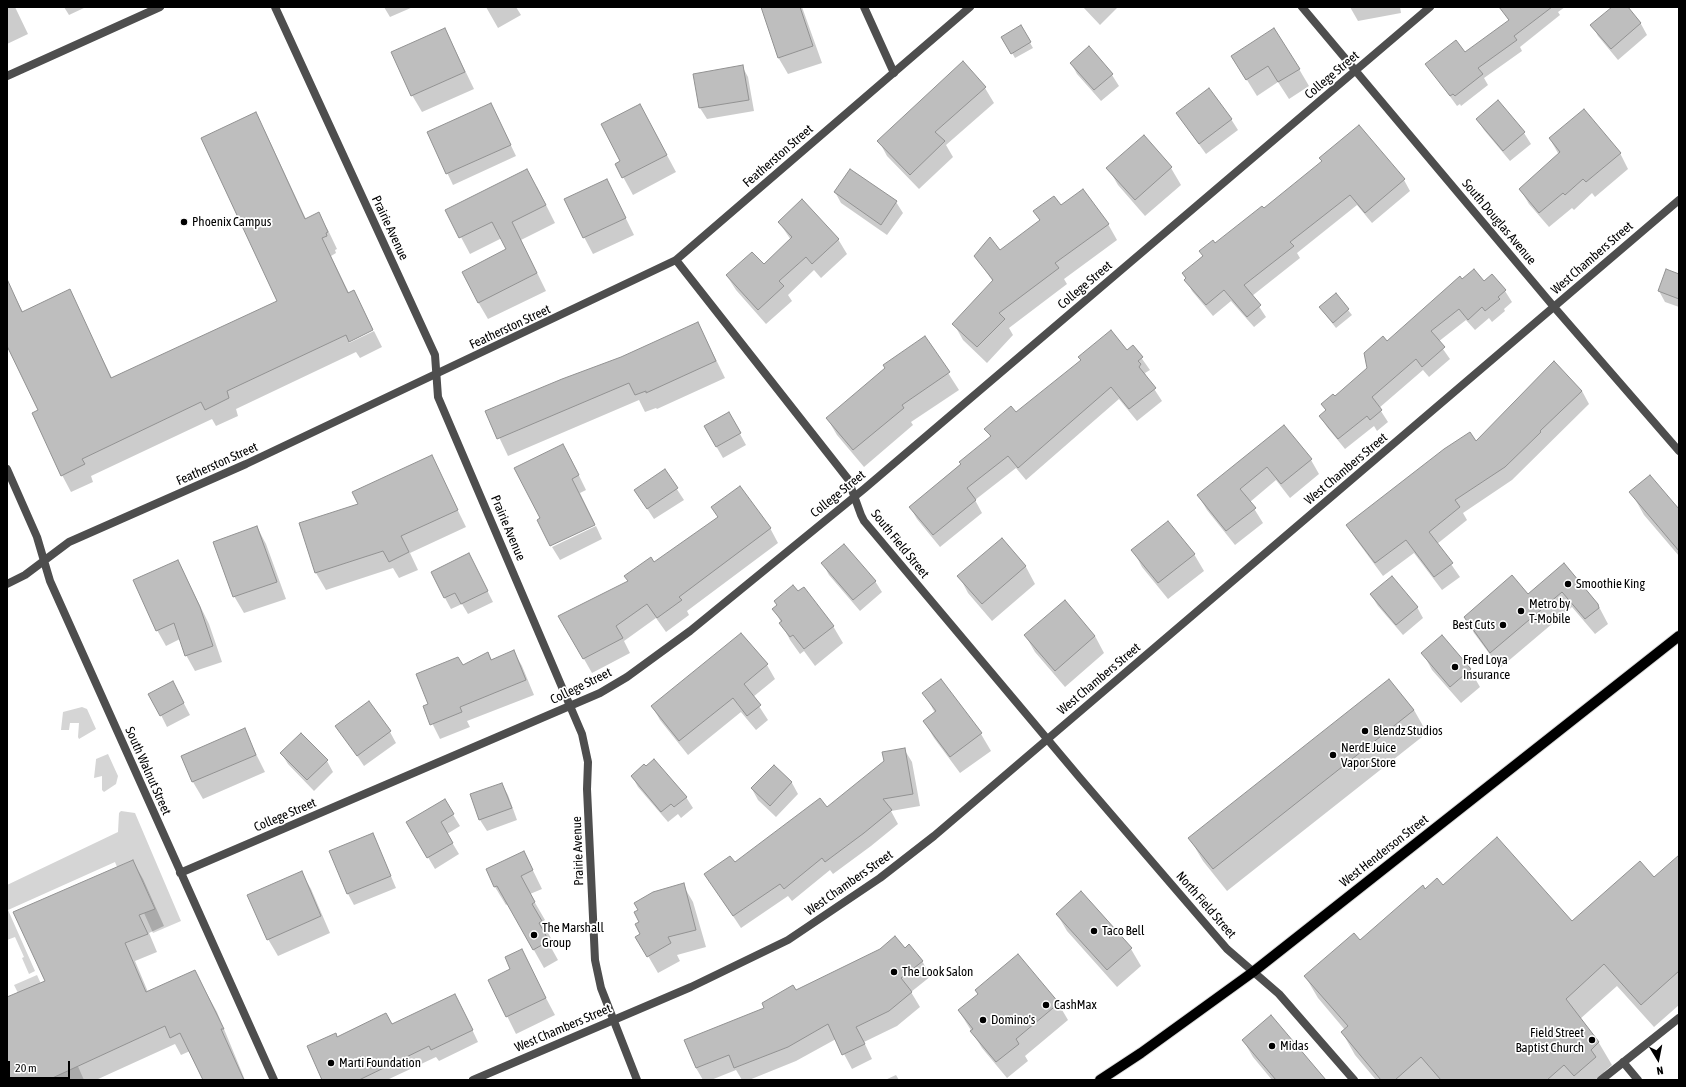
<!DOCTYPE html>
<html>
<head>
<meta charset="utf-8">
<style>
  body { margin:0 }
  #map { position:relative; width:1686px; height:1087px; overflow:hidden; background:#fff; font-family:"Asap Condensed",sans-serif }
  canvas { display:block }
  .frame { position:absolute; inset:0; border:8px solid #000; pointer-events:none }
  .north { position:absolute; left:1638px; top:1039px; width:40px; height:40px; -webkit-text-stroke:3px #fff; paint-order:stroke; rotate:170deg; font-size:11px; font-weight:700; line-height:16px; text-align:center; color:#000 }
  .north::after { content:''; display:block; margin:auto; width:14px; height:18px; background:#000; clip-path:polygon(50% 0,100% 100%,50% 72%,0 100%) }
  .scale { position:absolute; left:8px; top:1061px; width:62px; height:18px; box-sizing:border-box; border:2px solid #000; border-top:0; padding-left:5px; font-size:12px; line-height:14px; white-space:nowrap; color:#000; -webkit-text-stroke:3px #fff; paint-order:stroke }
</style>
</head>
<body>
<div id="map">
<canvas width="1686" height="1087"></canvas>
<div class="frame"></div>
<div class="north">N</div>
<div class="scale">20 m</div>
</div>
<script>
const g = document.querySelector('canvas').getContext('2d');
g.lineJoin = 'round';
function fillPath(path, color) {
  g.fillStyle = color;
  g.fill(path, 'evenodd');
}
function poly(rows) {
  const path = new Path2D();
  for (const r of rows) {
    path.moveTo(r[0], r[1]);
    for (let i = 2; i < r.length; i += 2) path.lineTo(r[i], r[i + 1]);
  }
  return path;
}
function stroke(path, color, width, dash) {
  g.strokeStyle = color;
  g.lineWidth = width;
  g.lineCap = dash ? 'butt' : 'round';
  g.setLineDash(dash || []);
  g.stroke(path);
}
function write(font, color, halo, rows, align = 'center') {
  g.font = font + ' "Asap Condensed",sans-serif';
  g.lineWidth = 3.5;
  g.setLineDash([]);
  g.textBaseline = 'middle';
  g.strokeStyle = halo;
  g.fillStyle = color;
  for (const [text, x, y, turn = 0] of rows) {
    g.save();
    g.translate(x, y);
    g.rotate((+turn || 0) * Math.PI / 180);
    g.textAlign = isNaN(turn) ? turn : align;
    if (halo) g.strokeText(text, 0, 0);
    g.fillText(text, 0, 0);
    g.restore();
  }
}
fillPath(poly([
  [82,707,87,709,96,729,79,739,78,737,79,723,70,723,69,730,61,730,63,712],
  [108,754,118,776,116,784,104,792,102,790,102,776,94,778,96,760,96,759],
  [121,811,135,813,181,921,153,933,144,913,155,908,133,860,117,867,115,862,8,910,35,971,29,974,22,958,24,957,15,937,7,940,7,885,118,832,119,813],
  [37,975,55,1015,44,1019,31,987,18,993,14,985],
  [57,1019,84,1080,55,1080,54,1077,67,1071,46,1024]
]), '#d5d5d5');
fillPath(poly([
  [7,7,15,7,28,34,7,44],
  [64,7,86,7,69,15],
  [384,7,413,7,390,17],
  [486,7,516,7,521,15,498,28],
  [764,7,802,7,822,63,788,74,778,57],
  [1083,7,1118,7,1100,25],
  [1350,7,1400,7,1401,13,1358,21],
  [1503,7,1565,7,1558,12,1560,15,1520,47,1522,51,1484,78,1488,85,1461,106,1460,104,1457,106,1427,65,1465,53,1509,21,1501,8],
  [1613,7,1626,7,1641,24,1647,35,1618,60,1598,36,1592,25],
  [1021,27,1033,48,1015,58,1003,37],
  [445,29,474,89,422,112,412,95],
  [1232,56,1299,69,1309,86,1289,99,1278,82,1257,96],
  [963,63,985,88,994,103,946,145,953,157,919,189,887,156,879,141],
  [1071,63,1112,75,1119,86,1101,101,1077,74],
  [742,66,748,77,754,111,707,119,700,108,694,75],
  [491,104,516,156,453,185,428,133],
  [640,105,676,172,633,195,616,164,622,162],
  [255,114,265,131,306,219,318,213,328,230,337,249,335,250,336,253,331,256,349,293,354,291,373,329,349,341,349,343,374,331,382,347,360,358,356,352,236,409,238,416,216,426,212,419,91,476,93,482,71,492,62,475,39,410,7,344,7,290,10,288,23,312,69,291,112,378,278,302],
  [1177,114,1231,119,1238,130,1206,154],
  [1477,119,1524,133,1531,144,1510,161,1484,130],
  [1359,126,1404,180,1410,191,1372,223,1357,205,1297,253,1300,258,1252,296,1266,317,1254,327,1231,301,1213,316,1192,291,1183,274,1215,244,1263,210,1323,162],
  [1144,136,1171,168,1181,185,1145,216,1118,185,1108,168],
  [1550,139,1620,153,1628,169,1595,197,1592,193,1574,210,1572,208,1549,227,1529,204,1520,189,1559,155],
  [607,180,634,235,593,254,584,237],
  [537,187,555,223,521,240,546,291,488,319,478,302,508,250,502,238,470,254,447,211],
  [835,192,896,202,903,213,887,235,841,203],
  [1035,211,1108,224,1117,240,1064,279,1067,284,1009,328,1013,335,987,363,963,340,954,324,993,282,976,256,999,252,1040,221],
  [779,222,838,239,847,254,821,278,814,270,788,295,792,301,766,324,736,290,727,276,764,265,791,240],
  [1492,275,1505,291,1512,302,1504,309,1505,311,1492,322,1489,318,1475,330,1466,320,1438,342,1450,359,1429,377,1423,370,1379,408,1388,422,1377,431,1374,426,1345,449,1327,427,1320,416,1326,411,1322,404,1334,397,1368,368,1387,342,1462,280,1484,282],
  [1679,275,1679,307,1665,302,1659,291],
  [1336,295,1352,315,1336,328,1320,308],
  [698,323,725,378,657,409,656,408,645,412,639,400,508,456,487,412,622,358],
  [925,337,959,390,911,422,913,425,864,467,837,435,827,418],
  [1133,346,1150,370,1145,373,1147,378,1162,401,1137,421,1119,399,1026,480,1016,468,975,500,982,513,940,547,917,519,910,507,991,438,986,429,1016,414,1081,361,1079,357,1127,351],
  [1582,391,1589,404,1512,480,1463,513,1467,520,1437,544,1460,577,1442,590,1414,553,1383,576,1355,538,1347,525,1476,442],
  [729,414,746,445,723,458,705,427],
  [1283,426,1311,460,1319,474,1290,498,1276,480,1250,502,1263,523,1235,545,1207,510,1198,495],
  [431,456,466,527,410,553,418,570,399,578,393,568,326,590,316,573,359,504],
  [571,459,586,490,580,493,595,524,551,545,541,519],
  [665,471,684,500,654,519,642,501],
  [1631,492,1679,511,1679,556,1644,515],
  [596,526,602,539,560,560,552,547],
  [257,527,266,544,286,599,244,613,234,596],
  [770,528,778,543,687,611,689,615,666,632,656,618,624,641,630,653,592,673,560,617,629,582,654,563],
  [1002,539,1026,567,1035,584,992,621,968,593,959,576],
  [1133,550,1194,554,1204,571,1168,599,1142,567],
  [469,554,493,602,468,614,462,604,451,609,445,598],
  [178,561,209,624,222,662,195,671,186,655,180,639,166,646,157,630],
  [823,564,875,581,882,592,860,611,829,575],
  [1564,565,1598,605,1608,624,1595,634,1572,607,1500,668,1474,633,1465,617,1528,595],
  [1371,595,1417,607,1423,618,1403,635,1378,606],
  [774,609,833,626,843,643,815,666,804,651,800,654,790,640],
  [1025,635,1095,636,1104,653,1065,687,1035,652],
  [514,652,522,666,534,695,467,721,470,727,440,739,424,707,429,705,462,666,488,653,492,660],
  [1423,653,1470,670,1480,687,1461,703,1432,670],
  [767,665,775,679,753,697,768,720,756,730,741,712,688,755,660,720,652,706],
  [1389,680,1414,710,1427,733,1227,891,1203,861,1190,839],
  [924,693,981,734,991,751,960,773,934,738,924,721,935,713],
  [179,694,190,715,167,727,161,715],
  [337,726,390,732,396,743,364,766],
  [244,730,265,772,203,799,193,782,182,756],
  [904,749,912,762,920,806,891,811,898,824,871,846,833,874,830,870,792,901,788,896,741,928,705,874,734,863,827,809],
  [281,753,327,761,333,772,314,791,288,764],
  [774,766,792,783,798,794,776,817,758,800,752,789],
  [632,776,686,797,693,808,681,818,678,814,668,822,638,787],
  [502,784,508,795,517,820,487,831,480,820],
  [444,800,460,826,447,834,459,854,435,869,407,822],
  [373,834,396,888,354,905,348,894],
  [524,852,542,889,530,894,545,920,542,922,552,940,548,942,558,960,544,968,508,904,506,905,495,887,487,869],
  [1679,856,1679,1005,1654,1027,1617,986,1580,1019,1599,1043,1612,1065,1604,1072,1608,1080,1376,1080,1355,1055,1342,1032,1345,1030,1318,998,1305,976,1360,941,1425,890,1443,886,1571,922,1654,879],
  [133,861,143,879,164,926,149,933,157,952,135,961,148,992,195,972,217,1012,245,1080,204,1080,190,1051,181,1055,175,1044,96,1080,7,1080,7,998,46,981],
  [301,872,311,889,330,933,278,956,268,939],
  [683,885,693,902,706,947,677,955,680,961,658,973,637,937,641,934],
  [1081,893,1131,949,1141,966,1117,987,1067,931,1057,914],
  [521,951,555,1015,516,1034,489,980,512,969],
  [922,961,931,976,911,992,920,1007,897,1026,864,1042,872,1059,852,1069,836,1039,796,1061,749,1080,742,1080,736,1070,711,1080,703,1080,696,1068,766,1008,795,991],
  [1058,1003,1068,1020,1025,1056,1028,1061,1007,1078,982,1048,959,1011],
  [461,1006,478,1042,439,1061,436,1057,387,1080,323,1080,337,1038],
  [1243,1040,1325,1080,1272,1080,1253,1057],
  [896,1075,899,1080,885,1080]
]), '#0003');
const building = poly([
  [761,7,800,7,813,46,778,58,761,7],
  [1499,7,1552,7,1514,36,1517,40,1478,68,1483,74,1455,96,1453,94,1450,96,1425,64,1456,40,1465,52,1509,20,1499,7],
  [1612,7,1628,7,1641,23,1611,49,1590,25,1612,7],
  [1021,25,1031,42,1011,54,1001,37,1021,25],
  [445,28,465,72,411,96,391,52,445,28],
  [1274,28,1300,69,1278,82,1268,66,1246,80,1231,56,1274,28],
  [1089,46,1113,74,1094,90,1070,63,1089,46],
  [963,61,986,87,935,132,945,141,910,175,877,141,963,61],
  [743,65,749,100,699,108,693,74,743,65],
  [1209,88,1232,119,1199,144,1176,113,1209,88],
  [1498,100,1525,132,1503,151,1476,119,1498,100],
  [491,103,511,145,446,174,427,132,491,103],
  [640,104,667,155,622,178,615,164,620,161,601,124,640,104],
  [1584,109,1621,153,1586,182,1583,179,1565,195,1563,193,1539,213,1519,189,1560,152,1549,138,1584,109],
  [256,112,305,219,319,212,328,232,326,233,327,236,322,238,348,293,354,290,373,330,349,342,346,335,227,391,229,398,205,410,201,402,82,459,85,464,61,476,32,413,38,410,7,346,7,279,22,312,70,289,111,378,277,301,201,138,256,112],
  [1359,125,1405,179,1365,213,1350,195,1290,242,1294,246,1244,285,1261,305,1247,317,1224,290,1206,305,1184,280,1186,278,1182,273,1203,256,1199,251,1213,240,1215,243,1262,206,1264,208,1322,161,1319,158,1359,125],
  [1144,135,1172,167,1135,200,1106,168,1144,135],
  [527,169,546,205,512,222,537,273,478,303,462,272,506,249,492,222,459,238,445,210,527,169],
  [850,169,897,201,881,225,834,192,850,169],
  [607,179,626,218,583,238,564,199,607,179],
  [1083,189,1109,224,1055,263,1059,268,999,313,1005,319,977,347,952,324,993,280,974,256,990,237,1000,250,1040,220,1033,211,1054,196,1061,205,1083,189],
  [802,199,839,239,812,264,806,257,779,281,784,286,758,310,726,275,752,252,764,264,792,237,778,222,802,199],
  [1474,269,1484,281,1492,274,1506,290,1498,297,1500,299,1485,311,1482,307,1468,320,1459,309,1431,331,1445,347,1422,367,1416,359,1372,397,1382,410,1370,420,1367,416,1338,439,1319,416,1326,410,1321,404,1333,394,1335,396,1367,368,1364,353,1383,336,1387,341,1460,276,1462,279,1474,269],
  [1666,269,1679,274,1679,299,1658,291,1666,269],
  [1336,293,1349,309,1333,323,1319,307,1336,293],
  [698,322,716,361,646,393,646,391,635,395,629,383,497,439,485,411,562,379,621,357,698,322],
  [1111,330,1127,350,1133,345,1143,357,1138,361,1141,364,1139,367,1156,388,1129,409,1111,387,1018,468,1008,456,967,488,976,500,933,535,909,507,961,464,959,462,991,436,984,429,1011,406,1016,412,1081,360,1078,357,1111,330],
  [925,336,950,372,902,405,904,408,853,450,826,418,885,368,883,365,925,336],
  [1554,361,1582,391,1540,431,1541,432,1505,467,1455,500,1460,507,1429,532,1453,563,1434,577,1406,540,1375,563,1346,525,1444,449,1470,432,1476,441,1554,361],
  [729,412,741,433,716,447,704,426,729,412],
  [1284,425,1312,459,1281,484,1267,467,1240,489,1256,508,1226,531,1197,495,1284,425],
  [563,444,579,475,572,479,595,525,550,546,537,520,540,518,514,468,563,444],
  [432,455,458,510,401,536,409,552,389,562,383,551,315,573,299,523,358,504,352,492,432,455],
  [665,469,678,488,647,509,634,490,665,469],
  [1650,475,1679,509,1679,551,1629,492,1650,475],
  [740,486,771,528,679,597,682,600,657,618,647,604,616,626,623,638,583,659,558,616,628,581,624,576,651,557,654,562,718,517,711,507,740,486],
  [1168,521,1195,554,1158,583,1131,550,1168,521],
  [257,526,277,582,233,597,213,542,257,526],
  [1002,538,1026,566,982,604,957,576,1002,538],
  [844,544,876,581,853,600,821,563,844,544],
  [469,553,488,591,461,604,455,593,444,598,431,572,469,553],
  [178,560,200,607,213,646,185,656,174,623,156,631,133,580,178,560],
  [1564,563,1598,604,1599,608,1585,619,1562,592,1490,653,1464,617,1512,575,1528,594,1564,563],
  [1392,576,1418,607,1396,625,1370,594,1392,576],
  [793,585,798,591,804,587,834,626,804,649,793,635,790,637,779,623,782,621,772,609,777,605,774,601,793,585],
  [1065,600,1095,636,1055,671,1024,635,1065,600],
  [741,633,768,664,744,684,761,705,747,716,733,698,679,741,651,706,741,633],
  [1442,635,1471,669,1450,687,1421,653,1442,635],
  [514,650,526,680,460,707,462,712,430,725,423,706,428,704,416,674,458,657,463,665,488,652,491,660,514,650],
  [941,679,982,733,950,757,923,721,936,711,922,693,941,679],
  [1389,679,1414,710,1213,869,1188,838,1389,679],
  [173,681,184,703,160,716,148,694,173,681],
  [369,701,391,731,357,756,335,726,369,701],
  [245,728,256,755,192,782,181,756,245,728],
  [301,733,328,760,307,780,280,753,301,733],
  [905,748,913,794,883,799,892,810,864,833,825,862,822,858,784,889,780,884,733,916,704,874,730,856,735,862,820,798,827,807,884,761,882,752,905,748],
  [654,759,687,797,674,807,671,804,661,812,631,776,644,764,646,766,654,759],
  [774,765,792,782,770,806,751,788,774,765],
  [502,783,512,808,479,820,470,794,502,783],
  [445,799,454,814,441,822,453,843,427,858,406,822,445,799],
  [373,833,391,876,347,894,329,851,373,833],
  [1497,837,1572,921,1640,861,1654,877,1679,855,1679,971,1641,1005,1604,964,1566,999,1599,1042,1591,1050,1596,1057,1574,1076,1564,1065,1547,1080,1441,1080,1421,1057,1395,1080,1381,1080,1341,1032,1348,1026,1304,976,1354,933,1360,940,1423,885,1425,889,1437,878,1443,885,1497,837],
  [524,851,533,870,521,876,535,902,532,904,542,921,539,923,549,941,533,950,497,886,494,887,486,869,524,851],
  [133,860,155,909,139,915,148,934,125,943,146,992,195,970,224,1029,221,1029,244,1080,203,1080,180,1033,170,1038,165,1026,48,1080,7,1080,7,997,45,981,13,912,133,860],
  [302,871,321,916,267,940,247,895,302,871],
  [684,883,696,930,668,937,671,943,647,957,635,937,640,934,635,924,639,922,634,912,638,910,634,903,653,892,684,883],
  [1081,891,1132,948,1107,970,1056,914,1081,891],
  [895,936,905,948,909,944,923,961,901,978,912,992,889,1011,856,1027,865,1044,842,1055,828,1024,788,1047,734,1068,729,1055,696,1068,684,1040,764,1008,762,1003,793,985,796,990,880,949,895,936],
  [522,949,546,998,506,1017,488,980,510,969,505,957,522,949],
  [1018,954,1059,1003,1016,1039,1019,1044,996,1062,970,1031,973,1029,958,1010,978,994,975,990,1018,954],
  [455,994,473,1030,431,1050,429,1046,359,1080,322,1080,307,1046,336,1033,337,1037,386,1013,392,1024,455,994],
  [1271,1015,1326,1080,1276,1080,1242,1040,1271,1015]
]);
fillPath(building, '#bebebe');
stroke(building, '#929292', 1);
const primary = poly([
  [1100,1080,1141,1053,1253,972,1679,636]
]);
stroke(primary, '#dbdbdb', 12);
stroke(poly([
  [864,7,894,73],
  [1302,7,1554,307,1679,451],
  [7,76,160,7],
  [676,260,848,479,861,515,864,521,1080,778,1227,949,1279,994,1354,1080],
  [7,469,37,537,50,581,274,1080],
  [7,584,25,575,69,542,246,464,676,260,970,7],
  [180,873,600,693,627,677,690,631,864,489,1430,7],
  [1623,1062,1638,1080],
  [473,1080,691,987,788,940,880,878,934,836,1679,200],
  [1601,1080,1679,1018]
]), '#4e4e4e', 8);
stroke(poly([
  [275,7,435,355,438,397,582,734,588,762,587,789,595,960,601,988,637,1080]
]), '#4e4e4e', 8);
stroke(primary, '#000', 10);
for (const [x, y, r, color] of [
  [184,222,4,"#000"],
  [1568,584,4,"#000"],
  [1521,611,4,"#000"],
  [1503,625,4,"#000"],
  [1455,667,4,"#000"],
  [1365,731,4,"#000"],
  [1333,755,4,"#000"],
  [1094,931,4,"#000"],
  [534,935,4,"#000"],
  [894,972,4,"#000"],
  [1046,1005,4,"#000"],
  [983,1020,4,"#000"],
  [1592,1040,4,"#000"],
  [1272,1046,4,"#000"],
  [331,1063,4,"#000"]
]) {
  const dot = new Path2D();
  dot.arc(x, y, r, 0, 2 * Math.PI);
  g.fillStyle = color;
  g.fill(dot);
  stroke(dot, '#fff', 1.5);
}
write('13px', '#000', '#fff', [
  ["College Street",1332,75,-40],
  ["Featherston Street",778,156,-41],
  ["South Douglas Avenue",1499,222,50],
  ["Prairie Avenue",390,228,65],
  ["West Chambers Street",1592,258,-41],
  ["College Street",1085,285,-40],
  ["Featherston Street",510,327,-25],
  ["Featherston Street",217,464,-24],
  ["West Chambers Street",1346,469,-40],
  ["College Street",838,494,-39],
  ["Prairie Avenue",508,528,67],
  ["South Field Street",900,544,51],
  ["West Chambers Street",1099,679,-40],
  ["College Street",581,686,-26],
  ["South Walnut Street",148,771,66],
  ["College Street",285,815,-23],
  ["Prairie Avenue",578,851,-92],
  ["West Henderson Street",1384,851,-38],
  ["West Chambers Street",849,883,-35],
  ["North Field Street",1206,905,49],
  ["West Chambers Street",563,1028,-23]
]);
write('13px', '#000', '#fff', [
  ["Phoenix Campus",192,222],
  ["Smoothie King",1576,584],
  ["Metro by",1529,604],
  ["T-Mobile",1529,619],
  ["Best Cuts",1495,625,"right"],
  ["Fred Loya",1463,660],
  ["Insurance",1463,675],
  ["Blendz Studios",1373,731],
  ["NerdE Juice",1341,748],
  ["Vapor Store",1341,763],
  ["The Marshall",542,928],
  ["Group",542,943],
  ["Taco Bell",1102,931],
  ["The Look Salon",902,972],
  ["CashMax",1054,1005],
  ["Domino's",991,1020],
  ["Field Street",1584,1033,"right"],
  ["Baptist Church",1584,1048,"right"],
  ["Midas",1280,1046],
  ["Marti Foundation",339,1063]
], 'left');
</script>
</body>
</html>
